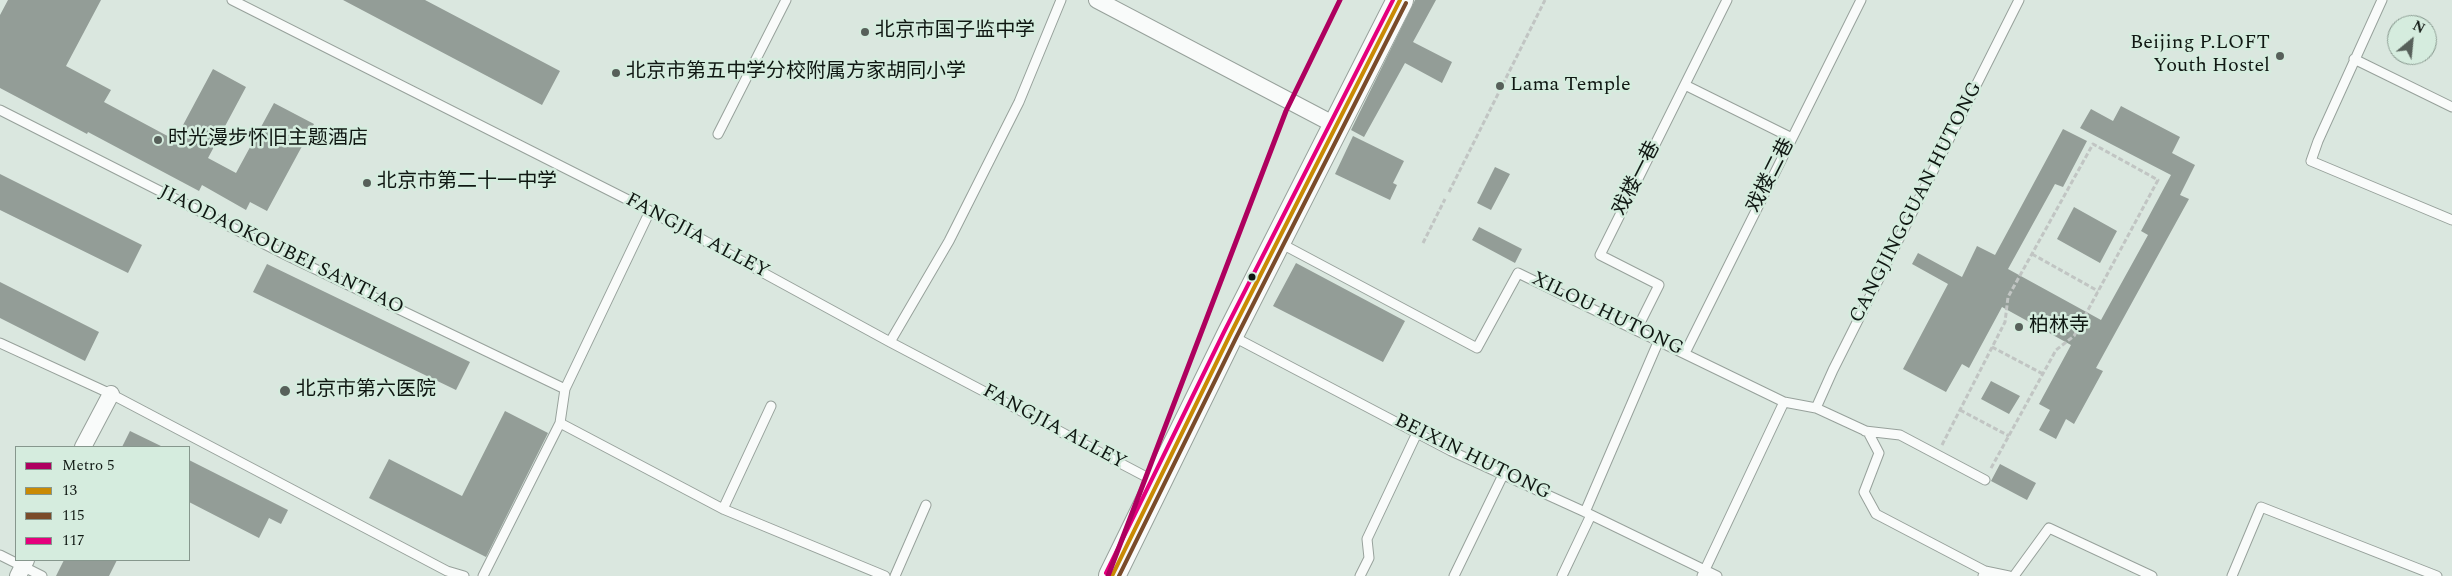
<!DOCTYPE html>
<html>
<head>
<meta charset="utf-8">
<style>
  body { margin:0 }
  #map { position:relative; width:2452px; height:576px; overflow:hidden; background:#dae7df; font-family:Spectral,serif }
  canvas { display:block }
  .legend { position:absolute; left:15px; top:446px; width:175px; height:115px; box-sizing:border-box; background:#d5ecde; border:1px solid #86978d; margin:0; padding:6px 9px; list-style:none; font-size:15px; color:#101813 }
  .legend li { display:flex; align-items:center; gap:10px; height:25px }
  .legend b { width:25px; border:1px solid #86978d }
  .north { position:absolute; left:2387px; top:15px; width:50px; height:50px; box-sizing:border-box; background:#d5ecde; border:1px solid #86978d; border-radius:50%; rotate:28deg; font-size:14px; font-weight:700; line-height:20px; text-align:center; color:#101813 }
  .north::after { content:''; display:block; margin:auto; width:18px; height:22px; background:#57605a; clip-path:polygon(50% 0,100% 100%,50% 72%,0 100%) }
</style>
</head>
<body>
<div id="map">
<canvas width="2452" height="576"></canvas>
<ul class="legend">
<li><b style="height:6px;background:#ae005f"></b>Metro 5</li>
<li><b style="height:6px;background:#c98a04"></b>13</li>
<li><b style="height:6px;background:#7a4b2a"></b>115</li>
<li><b style="height:6px;background:#e5007d"></b>117</li>
</ul>
<div class="north">N</div>
</div>
<script>
const g = document.querySelector('canvas').getContext('2d');
g.lineJoin = 'round';
function fillPath(path, color) {
  g.fillStyle = color;
  g.fill(path, 'evenodd');
}
function poly(rows) {
  const path = new Path2D();
  for (const r of rows) {
    path.moveTo(r[0], r[1]);
    for (let i = 2; i < r.length; i += 2) path.lineTo(r[i], r[i + 1]);
  }
  return path;
}
function stroke(path, color, width, dash) {
  g.strokeStyle = color;
  g.lineWidth = width;
  g.lineCap = dash ? 'butt' : 'round';
  g.setLineDash(dash || []);
  g.stroke(path);
}
function write(font, color, halo, rows, align = 'center') {
  g.font = font + ' Spectral,"Noto Sans SC",serif';
  g.lineWidth = 5;
  g.setLineDash([]);
  g.textBaseline = 'middle';
  g.strokeStyle = halo;
  g.fillStyle = color;
  for (const [text, x, y, turn = 0] of rows) {
    g.save();
    g.translate(x, y);
    g.rotate((+turn || 0) * Math.PI / 180);
    g.textAlign = isNaN(turn) ? turn : align;
    if (halo) g.strokeText(text, 0, 0);
    g.fillText(text, 0, 0);
    g.restore();
  }
}
fillPath(poly([
  [8,0,101,0,66,66,111,90,104,102,175,140,213,69,246,87,208,158,236,173,274,103,314,124,267,211,250,202,246,210,202,185,199,191,88,132,87,134,0,88,0,15],
  [343,0,425,0,560,71,542,105],
  [1415,0,1436,0,1413,42,1452,62,1442,83,1405,63,1364,137,1351,130],
  [2121,106,2180,137,2172,153,2195,165,2180,195,2189,199,2096,368,2103,371,2074,424,2066,419,2056,439,2039,430,2050,410,2039,404,2071,345,2002,307,1969,368,1962,364,1946,392,1903,369,1948,284,1912,264,1918,253,1962,277,1977,246,1995,255,2063,129,2087,141,2063,187,2055,184,2008,269,2101,320,2148,235,2141,231,2171,175,2080,128,2091,109,2113,121],
  [1353,136,1404,161,1393,183,1397,185,1390,200,1335,174],
  [1495,167,1510,174,1491,210,1477,203],
  [0,174,142,245,128,273,0,210],
  [2074,207,2117,231,2100,263,2057,239],
  [1479,227,1522,249,1515,263,1472,240],
  [1296,263,1405,321,1383,362,1273,306],
  [267,264,470,362,456,390,253,292],
  [0,282,99,332,85,361,0,318],
  [1991,381,2020,396,2009,414,1981,399],
  [505,411,548,433,486,557,369,498,389,459,462,496],
  [130,431,163,447,122,447],
  [189,460,288,510,281,524,269,518,259,538,189,502],
  [2000,464,2036,483,2027,500,1991,481],
  [64,560,117,560,109,576,56,576]
]), '#939d97');
const lane = poly([
  [232,0,650,211,890,342,1156,482],
  [2382,0,2318,141,2311,161,2452,220],
  [2354,59,2452,107],
  [1685,85,1792,138],
  [0,110,288,256,565,389],
  [718,134,786,0],
  [1280,243,1477,348,1518,273,1784,402,1816,408,1868,432,1879,453,1864,492,1876,514,1985,571,1983,576],
  [1637,329,1659,285,1600,255,1727,0],
  [1232,336,1451,451,1585,512,1717,576],
  [890,342,949,241,1019,102,1061,0],
  [0,343,111,394,447,571,464,576],
  [1685,353,1861,0],
  [1816,408,1833,370,2019,0],
  [560,423,723,509,885,576],
  [1865,431,1900,435,1985,480],
  [723,509,771,406],
  [1585,512,1659,340],
  [0,555,42,576],
  [1985,571,2009,576],
  [483,576,560,423,565,389,650,211],
  [895,576,926,505],
  [1360,576,1369,558,1367,539,1417,433],
  [1454,576,1503,475],
  [1562,576,1591,515],
  [1702,576,1784,402],
  [2014,576,2049,528,2152,576],
  [2232,576,2261,507,2437,576]
]);
const street = poly([
  [1097,0,1335,125],
  [83,447,111,394],
  [18,576,26,560]
]);
const primary = poly([
  [1112,576,1230,335,1400,0]
]);
stroke(lane, '#97a19b', 11);
stroke(street, '#97a19b', 18);
stroke(primary, '#97a19b', 28);
stroke(poly([
  [1449,192,1545,0],
  [1423,243,1445,199],
  [2032,254,2098,291],
  [1992,347,2043,374],
  [1960,410,2009,436],
  [1942,445,2005,322,2008,297,2093,144,2158,180,2074,336,2056,350,1990,470]
]), '#c1c5c3', 3, [5, 2.5]);
stroke(lane, '#f9fbfa', 9);
stroke(street, '#f9fbfa', 16);
stroke(primary, '#f9fbfa', 26);
stroke(poly([
  [1112,576,1230,335,1400,0]
]), '#c98a04', 4);
stroke(poly([
  [1119,576,1236,338,1406,3]
]), '#7a4b2a', 4);
stroke(poly([
  [1106,573,1224,332,1393,0]
]), '#e5007d', 4);
stroke(poly([
  [1108,576,1286,111,1340,0]
]), '#ae005f', 5);
for (const [x, y, r, color] of [
  [865,32,5,"#57605a"],
  [2280,56,5,"#57605a"],
  [616,73,5,"#57605a"],
  [1500,86,5,"#57605a"],
  [158,140,5,"#57605a"],
  [367,183,5,"#57605a"],
  [1252,277,4.5,"#101813"],
  [2019,327,5,"#57605a"],
  [285,391,6,"#57605a"]
]) {
  const dot = new Path2D();
  dot.arc(x, y, r, 0, 2 * Math.PI);
  g.fillStyle = color;
  g.fill(dot);
  stroke(dot, '#d5ecde', 2);
}
write('20px', '#101813', '#d5ecde', [
  ["北京市国子监中学",875,32],
  ["Beijing P.LOFT",2270,44,"right"],
  ["Youth Hostel",2270,67,"right"],
  ["北京市第五中学分校附属方家胡同小学",626,73],
  ["Lama Temple",1510,86],
  ["时光漫步怀旧主题酒店",168,140],
  ["北京市第二十一中学",377,183],
  ["柏林寺",2029,327],
  ["北京市第六医院",296,391]
], 'left');
write('20px', '#101813', '#d5ecde', [
  ["戏楼二巷",1772,176,-63],
  ["戏楼一巷",1638,179,-63],
  ["CANGJINGGUAN HUTONG",1917,203,-63],
  ["FANGJIA ALLEY",697,237,28],
  ["JIAODAOKOUBEI SANTIAO",281,251,26],
  ["XILOU HUTONG",1607,315,26],
  ["FANGJIA ALLEY",1054,428,28],
  ["BEIXIN HUTONG",1472,458,26]
]);
</script>
</body>
</html>
